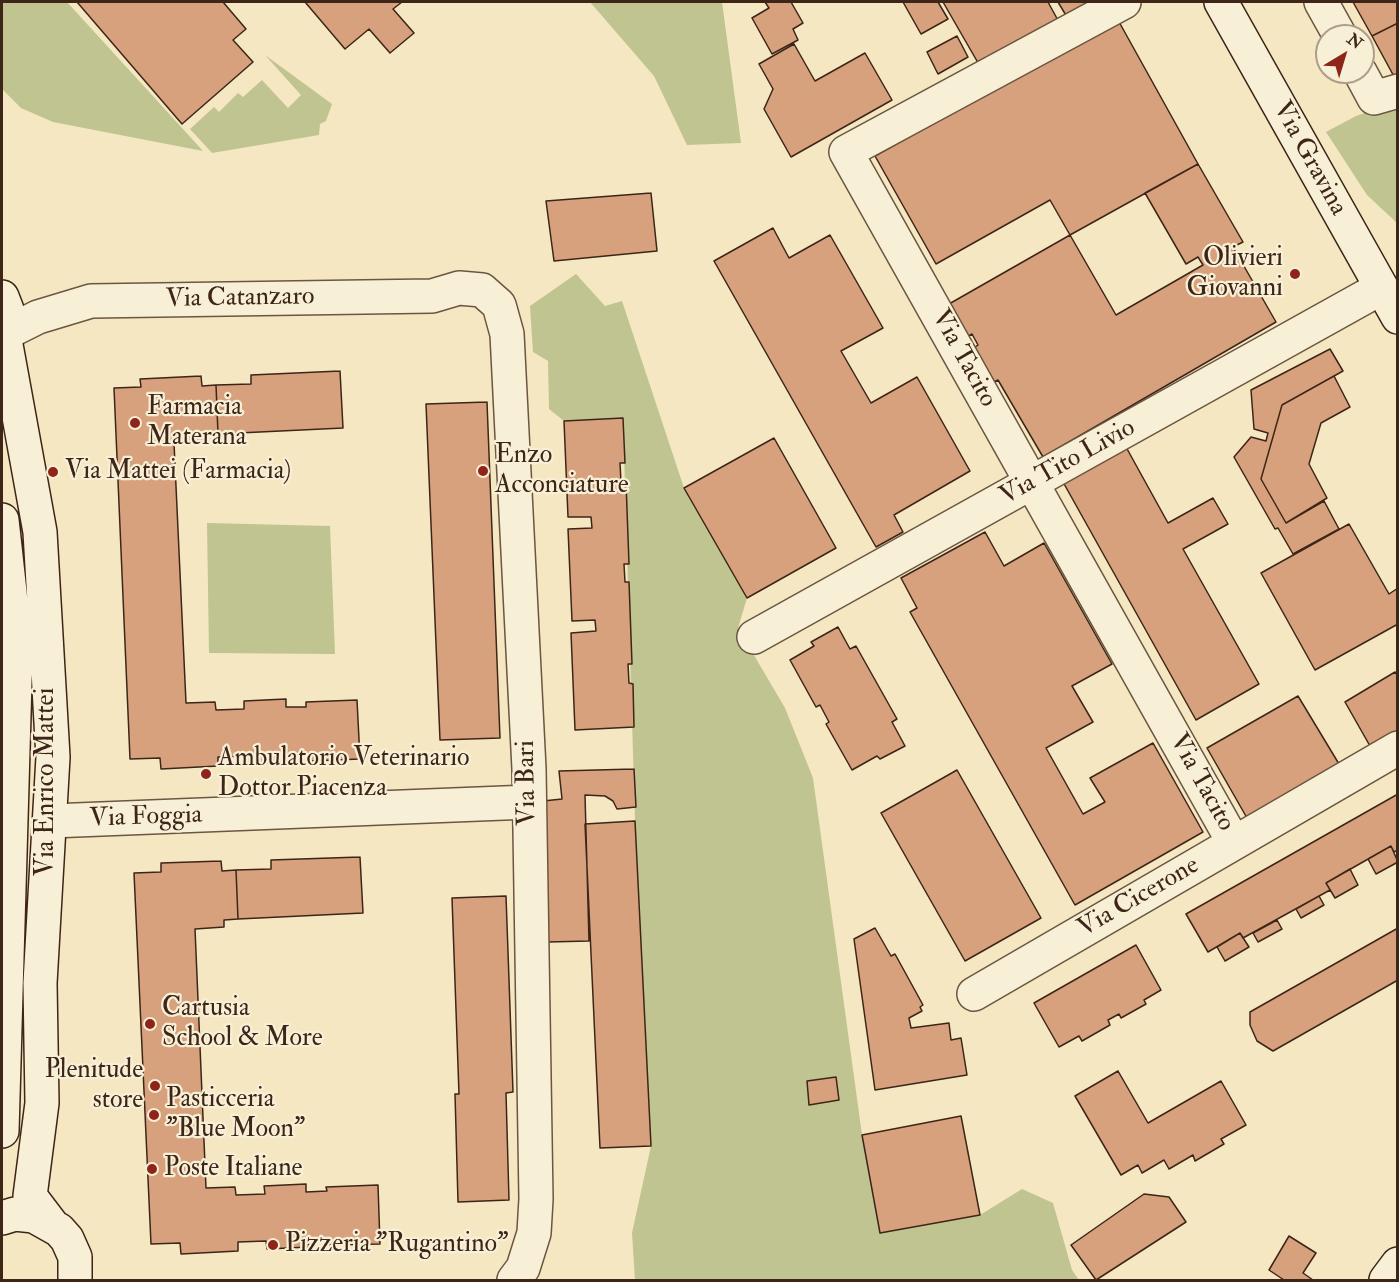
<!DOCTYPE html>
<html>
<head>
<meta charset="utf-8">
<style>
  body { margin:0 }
  #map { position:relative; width:1399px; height:1282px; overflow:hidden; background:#f5e7c1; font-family:"IM FELL Double Pica",serif }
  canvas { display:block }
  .frame { position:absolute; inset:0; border:3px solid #3d2518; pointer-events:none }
  .north { position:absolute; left:1315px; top:24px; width:60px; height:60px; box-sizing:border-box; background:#f8efd7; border:2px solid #ad9e8b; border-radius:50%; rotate:38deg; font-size:16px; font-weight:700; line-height:24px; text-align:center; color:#3d2518 }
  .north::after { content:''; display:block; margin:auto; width:21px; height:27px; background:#8f2418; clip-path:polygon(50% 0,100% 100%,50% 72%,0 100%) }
</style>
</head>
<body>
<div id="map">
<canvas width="1399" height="1282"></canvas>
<div class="frame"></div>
<div class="north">N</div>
</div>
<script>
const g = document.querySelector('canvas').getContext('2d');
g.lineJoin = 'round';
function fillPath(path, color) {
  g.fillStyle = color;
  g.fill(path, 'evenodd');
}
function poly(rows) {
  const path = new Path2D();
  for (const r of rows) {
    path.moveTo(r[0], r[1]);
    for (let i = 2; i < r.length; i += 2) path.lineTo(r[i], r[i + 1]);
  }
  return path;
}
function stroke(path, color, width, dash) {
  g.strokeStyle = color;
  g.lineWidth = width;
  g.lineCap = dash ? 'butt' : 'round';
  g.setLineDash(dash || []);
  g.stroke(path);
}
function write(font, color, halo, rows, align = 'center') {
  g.font = font + ' "IM FELL Double Pica",serif';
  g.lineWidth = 4.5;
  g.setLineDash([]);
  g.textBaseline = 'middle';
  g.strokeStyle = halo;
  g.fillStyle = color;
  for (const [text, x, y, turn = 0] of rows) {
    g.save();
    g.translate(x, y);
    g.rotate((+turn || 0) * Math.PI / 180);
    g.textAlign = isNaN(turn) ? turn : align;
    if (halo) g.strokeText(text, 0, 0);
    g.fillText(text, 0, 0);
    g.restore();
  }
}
fillPath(poly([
  [2,2,67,2,203,151,53,122,21,108,2,89],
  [590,2,722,2,741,143,687,145,654,76],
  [265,55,332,104,326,121,320,124,319,135,212,153,190,129,214,107,219,112,238,93,243,97,262,80,288,108,301,95],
  [1397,102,1397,223,1367,195,1326,132,1356,116],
  [576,274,605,306,622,301,684,488,747,598,738,628,785,708,813,778,862,1135,880,1233,980,1215,1022,1189,1053,1203,1072,1270,1079,1280,635,1280,632,1233,651,1146,635,821,623,419,564,421,549,409,548,361,533,352,530,306],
  [207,523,330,526,335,654,209,653]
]), '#c0c490');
const building = poly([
  [77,2,223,2,246,29,233,40,253,62,182,124,77,2],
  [305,2,402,2,393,9,414,33,390,53,369,29,345,49,305,2],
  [765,2,791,2,803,23,793,29,798,40,772,54,752,18,769,8,765,2],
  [903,2,938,2,948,19,921,34,903,2],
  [943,2,1048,2,1060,24,981,68,943,2],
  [1058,2,1107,2,1070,22,1058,2],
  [1353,2,1398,2,1398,23,1372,36,1353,2],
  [1118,20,1198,164,1070,235,1050,200,936,264,875,156,1118,20],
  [1398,23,1398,81,1397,82,1372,36,1398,23],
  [957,36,968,57,938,74,927,52,957,36],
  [794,44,815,81,865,53,892,100,791,157,764,109,773,89,759,64,794,44],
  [1198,164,1243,242,1233,247,1276,322,1043,457,998,380,992,383,972,349,978,345,972,334,967,337,949,304,1070,235,1116,315,1203,265,1198,257,1186,264,1145,193,1198,164],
  [651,193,657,251,554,261,546,201,651,193],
  [773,228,789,258,830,235,883,328,841,351,871,403,917,377,970,471,894,515,903,532,876,547,714,261,773,228],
  [1330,349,1343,371,1282,405,1261,479,1286,523,1324,501,1339,529,1293,554,1278,528,1275,529,1234,457,1251,437,1266,441,1268,433,1254,429,1251,390,1330,349],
  [340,371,343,428,218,434,216,385,251,384,251,375,340,371],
  [201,376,202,386,216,385,218,434,204,435,204,442,174,443,186,703,215,702,216,710,244,709,244,701,286,699,286,707,306,707,306,702,357,700,360,759,309,761,308,753,288,754,289,762,247,764,246,756,218,757,218,766,161,769,160,758,130,759,114,388,141,387,140,379,201,376],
  [1334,376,1350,407,1321,423,1309,464,1327,498,1286,523,1261,479,1282,405,1334,376],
  [487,402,500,738,440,740,426,404,487,402],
  [623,418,625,463,620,463,621,482,626,482,629,564,624,564,625,582,629,582,632,664,628,664,629,683,633,684,634,727,575,730,571,633,596,631,595,620,572,621,568,529,592,528,591,517,568,517,564,421,623,418],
  [774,438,836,548,747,598,684,488,774,438],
  [1126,447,1168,523,1213,498,1228,524,1183,549,1259,684,1196,720,1063,482,1126,447],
  [1349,524,1389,594,1398,588,1398,624,1315,670,1261,573,1349,524],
  [985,532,1004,566,1044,543,1112,664,1072,686,1093,722,1046,748,1083,814,1105,802,1090,778,1153,743,1203,832,1075,905,910,612,917,608,901,578,985,532],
  [838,627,850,649,856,646,897,719,892,722,905,746,880,759,877,756,852,770,826,724,829,722,820,705,816,707,790,660,814,646,811,642,838,627],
  [1395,672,1398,676,1398,731,1370,746,1345,702,1395,672],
  [1298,696,1339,764,1247,818,1207,748,1298,696],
  [634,769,636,807,617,809,613,801,605,796,585,795,589,941,548,942,543,801,562,799,559,771,634,769],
  [957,770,1041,918,965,961,881,813,957,770],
  [1398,794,1398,850,1394,852,1391,846,1326,883,1330,890,1243,938,1240,933,1208,952,1186,914,1398,794],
  [635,821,651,1146,600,1148,585,824,635,821],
  [1391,846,1398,862,1376,874,1368,859,1391,846],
  [360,857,363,913,238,919,236,870,271,869,271,860,360,857],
  [221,861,222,871,236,870,238,919,224,920,224,927,195,929,206,1188,235,1187,236,1195,265,1194,264,1186,306,1184,306,1192,327,1191,326,1187,378,1185,380,1244,329,1245,328,1238,308,1239,309,1247,267,1249,266,1241,238,1242,238,1251,181,1254,180,1243,151,1244,134,873,161,872,161,863,221,861],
  [1350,869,1358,885,1335,898,1326,883,1350,869],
  [506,896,513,1092,506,1093,509,1200,458,1202,455,1094,459,1094,452,898,506,896],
  [1319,896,1324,905,1301,918,1296,909,1319,896],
  [1277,920,1282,929,1258,942,1253,933,1277,920],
  [875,928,891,956,895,954,923,1005,920,1007,922,1011,909,1018,911,1028,949,1023,951,1040,961,1038,967,1075,875,1090,854,939,875,928],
  [1398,928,1398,980,1273,1051,1257,1041,1250,1025,1250,1012,1398,928],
  [1240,933,1249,947,1225,961,1217,947,1240,933],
  [1136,945,1161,990,1144,1000,1146,1004,1121,1018,1119,1014,1108,1020,1110,1025,1082,1041,1079,1036,1059,1047,1034,1003,1136,945],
  [1118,1071,1148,1123,1221,1081,1246,1125,1221,1139,1224,1144,1195,1161,1193,1155,1169,1169,1164,1160,1142,1173,1138,1165,1121,1175,1075,1096,1118,1071],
  [836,1077,839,1100,809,1105,807,1081,836,1077],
  [961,1116,980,1215,880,1233,862,1135,961,1116],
  [1144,1194,1169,1197,1186,1222,1096,1280,1071,1245,1144,1194],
  [1289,1236,1316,1253,1303,1273,1313,1280,1284,1280,1269,1270,1289,1236]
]);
fillPath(building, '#d7a17d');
stroke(building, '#3d2518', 1.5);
const street = poly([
  [1124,2,846,152,1234,843],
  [1321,2,1340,36],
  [1360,72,1374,98,1398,91],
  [4,334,38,317,91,301,432,296,459,288,482,290,499,305,507,334,529,769,536,1199,534,1233,523,1268,514,1280],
  [754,637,1381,288],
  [51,821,529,802],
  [974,994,1398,748]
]);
const secondary = poly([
  [1221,2,1398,317],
  [2,297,7,310,7,322,2,337],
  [4,334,40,532,53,757,40,983,42,1103,30,1196,52,1225],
  [2,520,16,646,2,1131],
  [2,1218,15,1214,34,1216,59,1230,67,1239,75,1257,75,1280],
  [1386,1280,1398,1264]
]);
stroke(street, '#6b5642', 36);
stroke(secondary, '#3d2518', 36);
stroke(street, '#f8efd7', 33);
stroke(secondary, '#f8efd7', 33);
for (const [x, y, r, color] of [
  [1295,274,6,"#8f2418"],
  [135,423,6,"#8f2418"],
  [483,471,6,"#8f2418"],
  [53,472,6,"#8f2418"],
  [206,774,6,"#8f2418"],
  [150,1024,6,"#8f2418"],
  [155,1086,6,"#8f2418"],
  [154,1115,6,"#8f2418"],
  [152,1169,6,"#8f2418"],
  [273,1245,6,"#8f2418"]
]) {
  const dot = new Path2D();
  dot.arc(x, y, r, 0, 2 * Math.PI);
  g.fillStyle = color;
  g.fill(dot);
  stroke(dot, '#f8efd7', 2);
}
write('26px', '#3d2518', '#f8efd7', [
  ["Via Gravina",1309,159,61],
  ["Via Catanzaro",240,299,-1],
  ["Via Tacito",963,359,61],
  ["Via Tito Livio",1068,463,-29],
  ["Via Enrico Mattei",47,782,-90],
  ["Via Bari",528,783,-91],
  ["Via Tacito",1201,783,61],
  ["Via Foggia",146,818,-2],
  ["Via Cicerone",1139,898,-30]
]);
write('26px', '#3d2518', '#f8efd7', [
  ["Olivieri",1283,259,"right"],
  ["Giovanni",1283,289,"right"],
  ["Farmacia",147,408],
  ["Materana",147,438],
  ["Enzo",495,456],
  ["Acconciature",495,486],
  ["Via Mattei (Farmacia)",65,472],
  ["Ambulatorio Veterinario",218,759],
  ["Dottor Piacenza",218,789],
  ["Cartusia",162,1009],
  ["School & More",162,1039],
  ["Plenitude",143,1071,"right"],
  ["store",143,1101,"right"],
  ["Pasticceria",166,1100],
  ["\"Blue Moon\"",166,1130],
  ["Poste Italiane",164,1169],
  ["Pizzeria \"Rugantino\"",285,1245]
], 'left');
</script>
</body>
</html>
